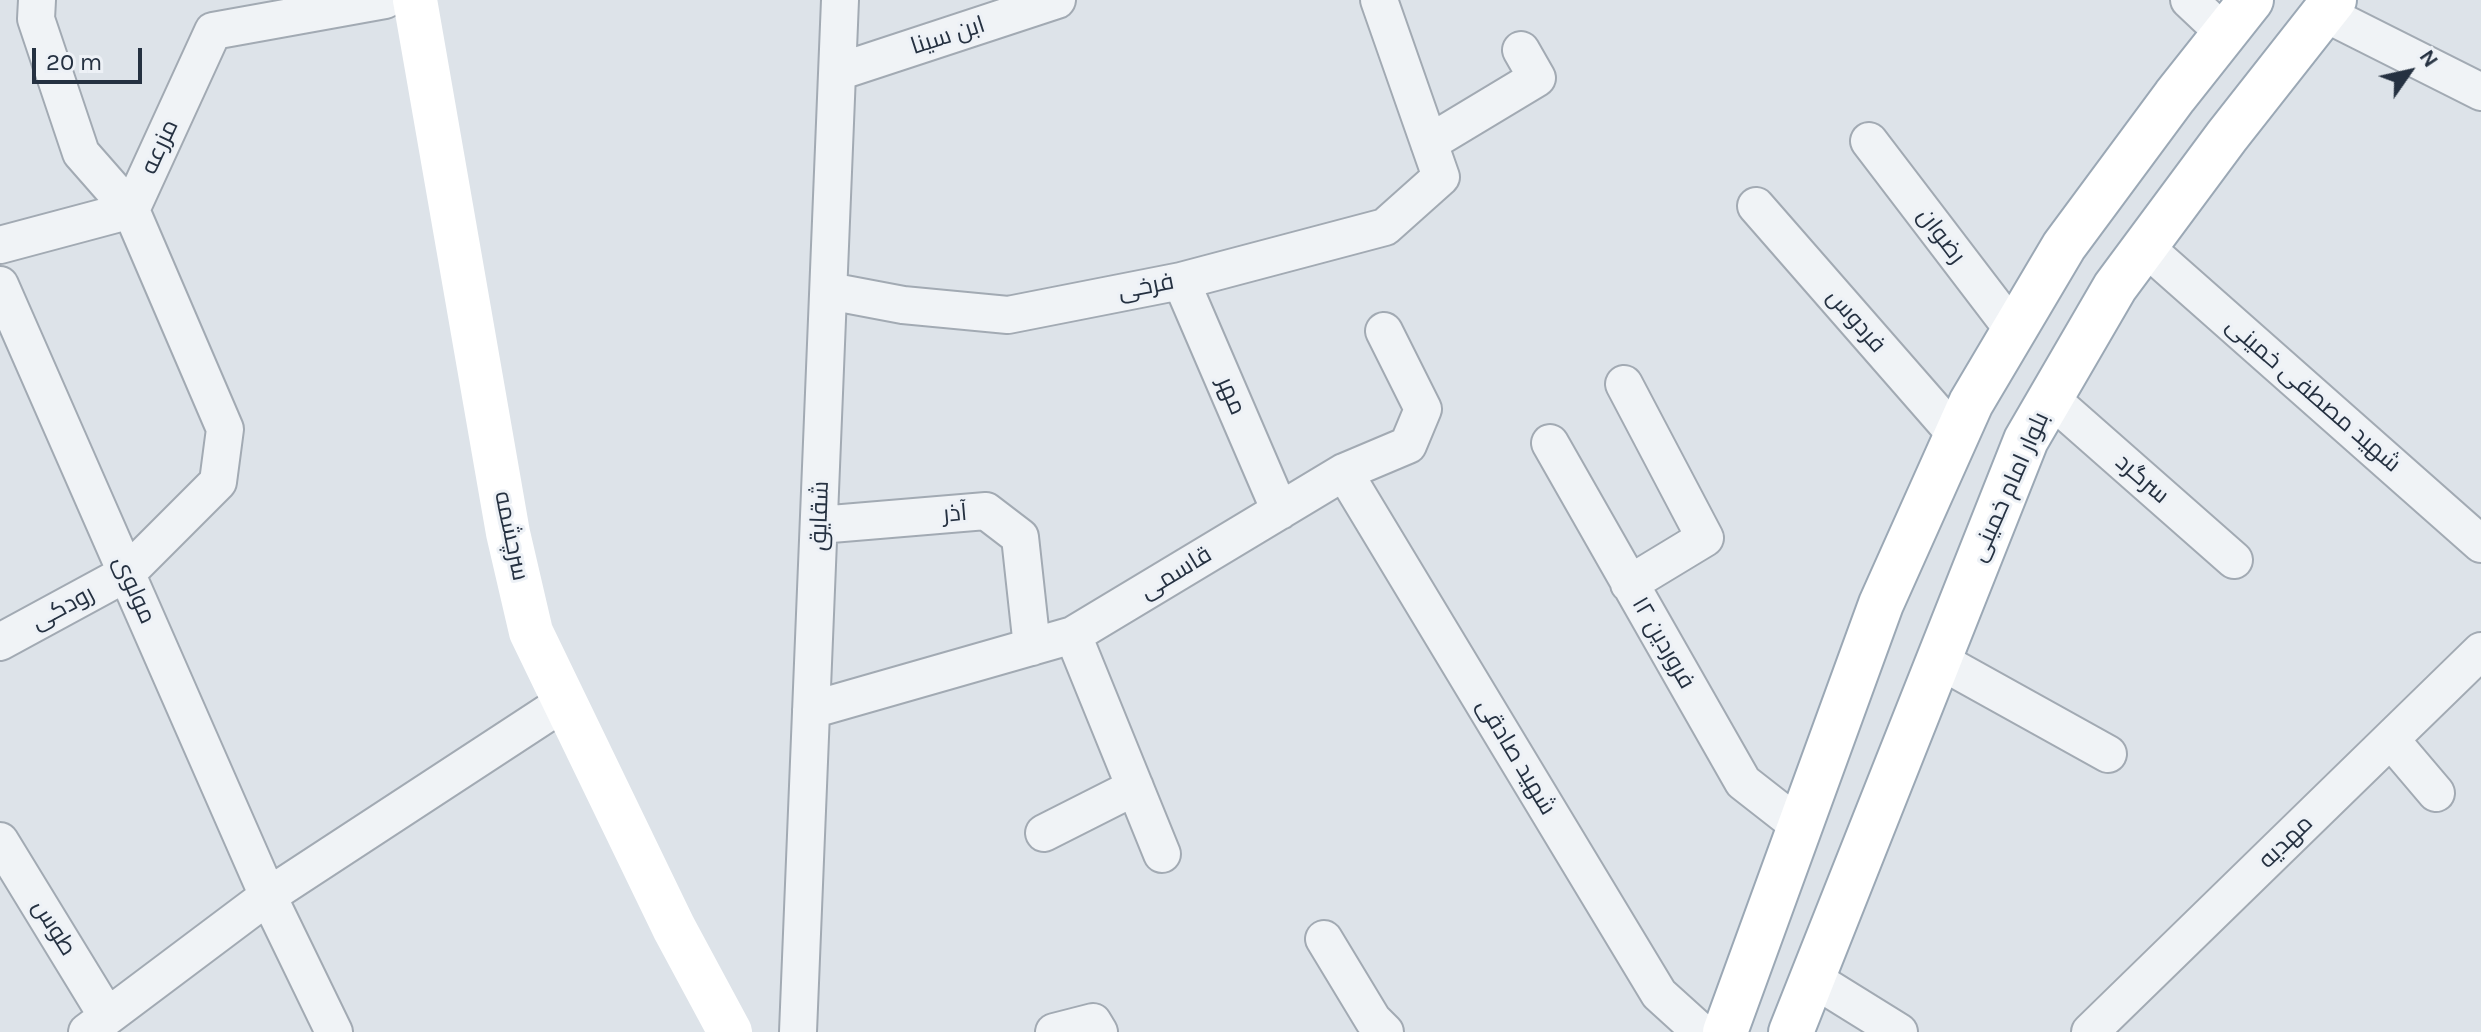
<!DOCTYPE html>
<html>
<head>
<meta charset="utf-8">
<style>
  body { margin:0 }
  #map { position:relative; width:2481px; height:1032px; overflow:hidden; background:#dde3e9; font-family:Karla,sans-serif }
  canvas { display:block }
  .north { position:absolute; left:2369px; top:32px; width:80px; height:80px; -webkit-text-stroke:6px #edf1f6; paint-order:stroke; rotate:56deg; font-size:22px; font-weight:700; line-height:32px; text-align:center; color:#253141 }
  .north::after { content:''; display:block; margin:auto; width:28px; height:36px; background:#253141; clip-path:polygon(50% 0,100% 100%,50% 72%,0 100%) }
  .scale { position:absolute; left:32px; top:48px; width:110px; height:36px; box-sizing:border-box; border:4px solid #253141; border-top:0; padding-left:10px; font-size:24px; line-height:28px; white-space:nowrap; color:#253141; -webkit-text-stroke:6px #edf1f6; paint-order:stroke }
</style>
</head>
<body>
<div id="map">
<canvas width="2481" height="1032"></canvas>
<div class="north">N</div>
<div class="scale">20 m</div>
</div>
<script>
const g = document.querySelector('canvas').getContext('2d');
g.lineJoin = 'round';
function poly(rows) {
  const path = new Path2D();
  for (const r of rows) {
    path.moveTo(r[0], r[1]);
    for (let i = 2; i < r.length; i += 2) path.lineTo(r[i], r[i + 1]);
  }
  return path;
}
function stroke(path, color, width, dash) {
  g.strokeStyle = color;
  g.lineWidth = width;
  g.lineCap = dash ? 'butt' : 'round';
  g.setLineDash(dash || []);
  g.stroke(path);
}
function write(font, color, halo, rows, align = 'center') {
  g.font = font + ' Karla,Cairo,sans-serif';
  g.lineWidth = 6;
  g.setLineDash([]);
  g.textBaseline = 'middle';
  g.strokeStyle = halo;
  g.fillStyle = color;
  for (const [text, x, y, turn = 0] of rows) {
    g.save();
    g.translate(x, y);
    g.rotate((+turn || 0) * Math.PI / 180);
    g.textAlign = isNaN(turn) ? turn : align;
    if (halo) g.strokeText(text, 0, 0);
    g.fillText(text, 0, 0);
    g.restore();
  }
}
const street = poly([
  [2189,0,2224,33],
  [2324,13,2481,92],
  [838,72,1057,0],
  [1869,141,2014,331],
  [1429,143,1537,78,1521,50],
  [1756,206,1957,436],
  [0,245,131,210,213,31,385,0],
  [2145,247,2481,544],
  [1181,281,1280,511],
  [0,285,268,896,334,1032],
  [829,291,903,305,1008,315,1181,281,1385,227,1441,177,1379,0],
  [1624,384,1705,538,1629,584],
  [2050,398,2234,560],
  [1550,443,1743,782,1798,825],
  [1344,472,1659,994,1701,1032],
  [819,525,986,511,1020,537,1032,647],
  [1073,635,1162,854],
  [0,642,127,573,218,482,225,429,131,210,81,153,36,19,37,0],
  [1937,659,2108,754],
  [811,710,1073,635,1344,472,1408,445,1423,409,1384,331],
  [2391,740,2436,793],
  [1044,833,1135,787],
  [0,841,107,1016],
  [1324,939,1373,1020,1385,1032],
  [1812,978,1899,1032],
  [87,1032,268,896,563,703],
  [798,1032,840,0],
  [1054,1032,1093,1022,1099,1032],
  [2090,1032,2481,651]
]);
const primary = poly([
  [1725,1032,1881,604,1971,403,2064,246,2175,96,2251,0],
  [1791,1032,2026,440,2115,287,2227,136,2334,0]
]);
stroke(street, '#a2aab3', 40);
stroke(primary, '#9ba8b5', 48);
stroke(street, '#f0f3f6', 36);
stroke(poly([
  [415,0,508,533,531,632,674,928,730,1032]
]), '#fff', 44);
stroke(primary, '#fff', 44);
write('24px', '#253141', '#edf1f6', [
  ["ابن سینا",948,36,-18],
  ["مزرعه",160,147,-65],
  ["رضوان",1941,236,53],
  ["فرخی",1146,287,-11],
  ["فردوس",1856,321,49],
  ["شهید مصطفی خمینی",2313,395,41],
  ["مهر",1231,396,67],
  ["سرگرد",2142,479,41],
  ["بلوار امام خمینی",2010,487,-66],
  ["آذر",955,514,-5],
  ["شقایق",820,516,-88],
  ["سرچشمه",511,536,78],
  ["قاسمی",1176,573,-31],
  ["مولوی",134,590,66],
  ["رودکی",63,608,-28],
  ["۱۲ فروردین",1663,643,60],
  ["شهید صادقی",1516,757,59],
  ["مهدیه",2286,842,-44],
  ["طوس",54,928,58]
]);
</script>
</body>
</html>
